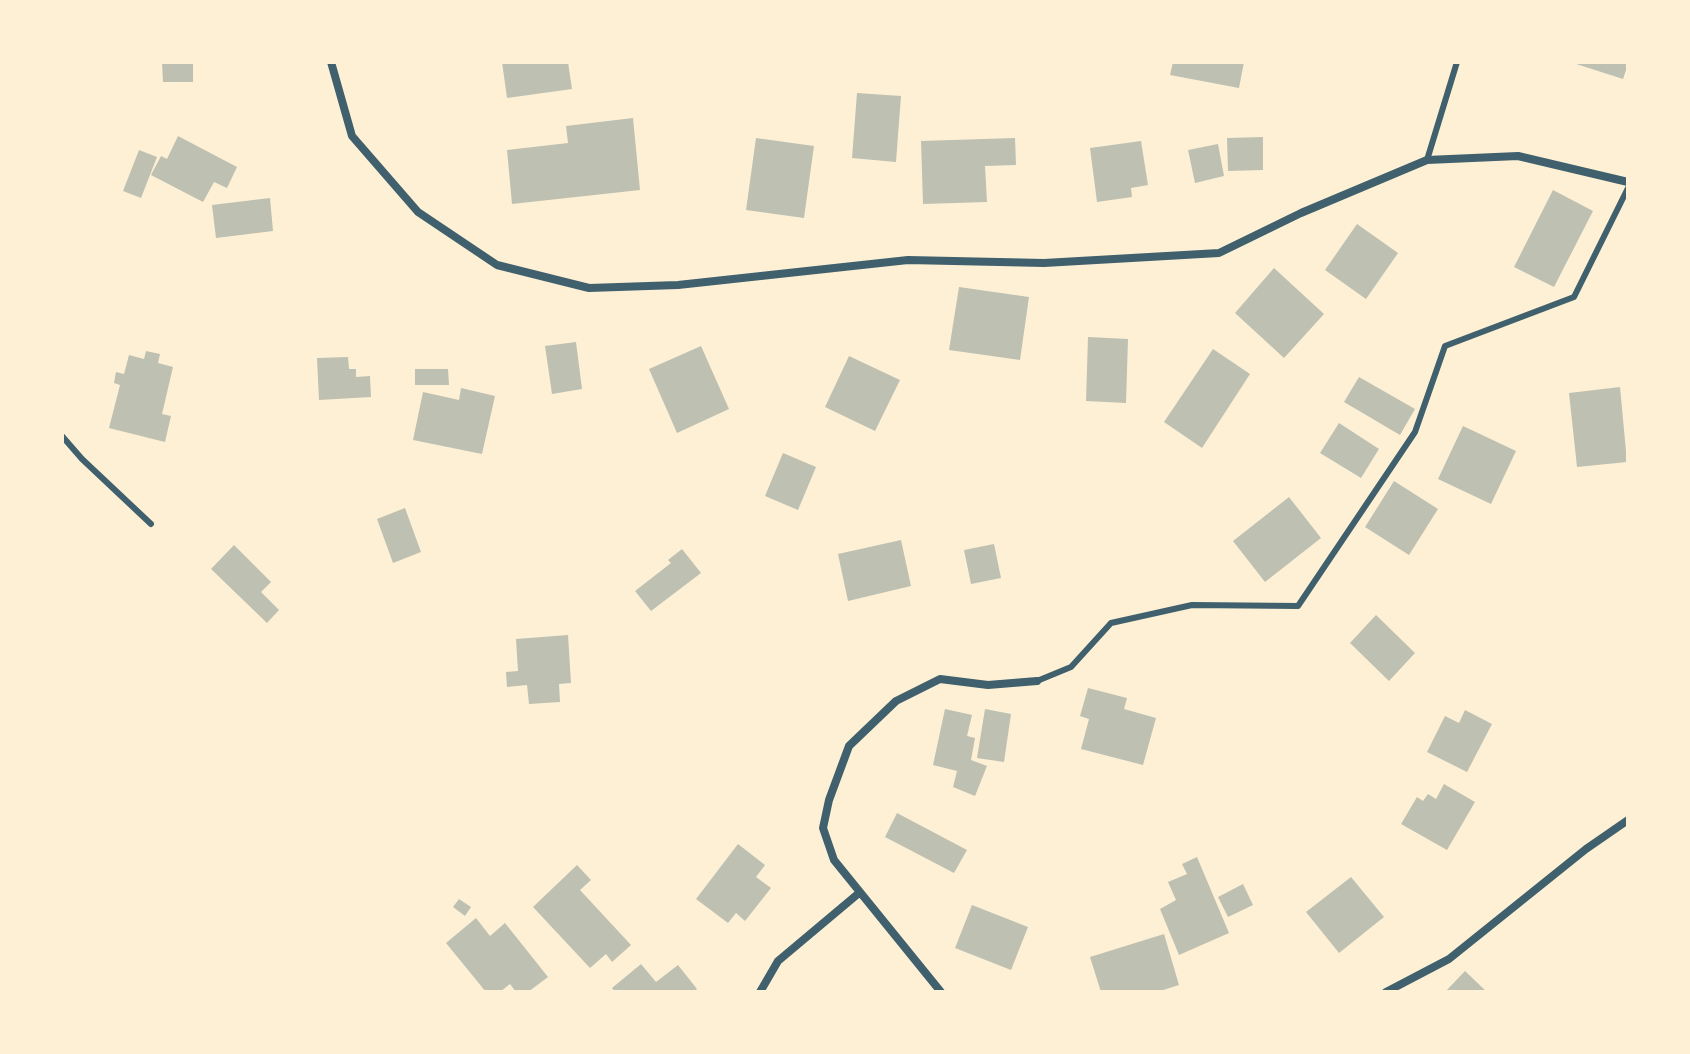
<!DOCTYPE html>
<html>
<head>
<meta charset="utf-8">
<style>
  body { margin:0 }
  #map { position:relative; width:1690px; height:1054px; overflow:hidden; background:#fdf0d5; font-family:Figtree,sans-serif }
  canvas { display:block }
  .frame { position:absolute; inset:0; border:64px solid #fdf0d5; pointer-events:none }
</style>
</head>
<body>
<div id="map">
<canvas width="1690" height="1054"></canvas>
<div class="frame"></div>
</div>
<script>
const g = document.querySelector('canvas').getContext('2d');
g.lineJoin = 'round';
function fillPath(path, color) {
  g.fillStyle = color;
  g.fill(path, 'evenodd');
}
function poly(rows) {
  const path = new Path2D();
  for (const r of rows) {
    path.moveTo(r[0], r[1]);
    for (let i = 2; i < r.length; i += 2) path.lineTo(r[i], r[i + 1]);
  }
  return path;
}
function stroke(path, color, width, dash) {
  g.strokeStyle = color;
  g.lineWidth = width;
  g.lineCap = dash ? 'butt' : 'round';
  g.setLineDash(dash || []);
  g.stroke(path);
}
fillPath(poly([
  [162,62,193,62,193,82,163,82],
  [502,62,568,62,572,89,507,98],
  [1173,62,1244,62,1239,88,1170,75],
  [1570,62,1628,62,1628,64,1623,79],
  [857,93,901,96,896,162,852,158],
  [633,118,640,190,512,204,507,150,568,143,566,126],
  [178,136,237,167,227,188,214,182,203,202,151,175,161,156,167,159],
  [1263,137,1263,170,1228,171,1227,138],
  [756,138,814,146,804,218,746,210],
  [1015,138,1016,165,985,166,987,202,923,204,921,141],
  [1141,141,1148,185,1131,188,1132,197,1097,202,1090,148],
  [1218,144,1224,176,1195,183,1188,150],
  [139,150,157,157,141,198,123,191],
  [1553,190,1593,211,1554,287,1514,267],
  [270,198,273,231,216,238,212,205],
  [1357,224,1398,253,1366,299,1325,270],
  [1274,268,1324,314,1284,358,1235,313],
  [959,287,1029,297,1020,360,949,350],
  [1088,337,1128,339,1126,403,1086,401],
  [576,342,582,389,552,394,545,346],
  [701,346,729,409,677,433,649,369],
  [1213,349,1250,374,1202,448,1164,422],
  [146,351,160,354,158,363,173,367,162,414,171,416,165,442,109,428,120,385,114,383,116,372,124,374,129,355,144,359],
  [849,356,900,380,875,431,825,407],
  [348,357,349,369,356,369,356,377,370,376,371,397,319,400,317,358],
  [415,369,448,369,449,385,415,385],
  [1359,377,1415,409,1400,435,1344,402],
  [1620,387,1627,462,1577,467,1569,393],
  [461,388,495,396,482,454,413,440,423,392,459,400],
  [1339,423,1379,449,1361,478,1320,453],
  [1463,426,1516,451,1491,504,1438,479],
  [783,453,816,467,798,510,765,496],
  [1394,481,1438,509,1409,555,1365,527],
  [1289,497,1321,538,1265,582,1233,541],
  [405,508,421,552,393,563,377,519],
  [901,540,911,586,848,601,838,554],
  [994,544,1001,578,971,584,964,550],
  [234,545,271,582,261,592,279,610,267,623,211,569],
  [682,549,701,573,651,611,635,591,671,563,668,560],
  [1376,615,1415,653,1389,681,1350,643],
  [568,635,571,683,559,684,560,702,529,704,527,685,507,687,506,672,518,671,516,639],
  [1088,688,1127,698,1124,709,1156,718,1143,765,1081,749,1089,719,1080,716],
  [945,709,972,715,967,736,975,738,971,760,987,766,975,796,953,787,957,771,933,765],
  [985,709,1011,714,1004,762,977,758],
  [1465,710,1492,724,1467,772,1427,752,1445,716,1459,723],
  [1444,784,1475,802,1447,850,1401,824,1417,797,1423,801,1428,794,1436,799],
  [897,813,967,850,954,873,885,837],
  [738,844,765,865,756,877,771,888,745,921,736,913,728,923,696,899],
  [1197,857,1229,933,1179,955,1160,909,1176,900,1168,882,1187,874,1182,864],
  [577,865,591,880,580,890,631,945,612,962,606,954,590,968,533,907],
  [1351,877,1384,917,1339,953,1306,912],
  [1243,884,1253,905,1228,917,1218,897],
  [459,899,471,907,465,916,453,907],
  [972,905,1028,927,1011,970,955,948],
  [476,918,490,936,505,923,548,977,528,992,516,992,510,984,500,992,486,992,446,943],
  [1164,934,1179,985,1157,992,1101,992,1090,957],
  [641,964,656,982,678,965,697,989,693,992,615,992,612,988],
  [1465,971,1487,992,1445,992]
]), '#bec0b2');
stroke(poly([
  [1427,160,1457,62],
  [62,436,82,459,151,524],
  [1037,681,1071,667,1111,623,1192,605,1298,606,1415,432,1445,346,1574,297,1628,188]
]), '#3f606c', 6);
stroke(poly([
  [331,62,352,136,418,212,497,265,589,288,678,285,908,260,1044,263,1219,253,1301,213,1427,160,1518,156,1628,182],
  [760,992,778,961,859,893],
  [941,992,834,860,823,828,829,800,849,746,896,701,940,679,988,685,1037,681],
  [1386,992,1449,959,1586,849,1628,820]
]), '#3f606c', 8);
</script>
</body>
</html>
